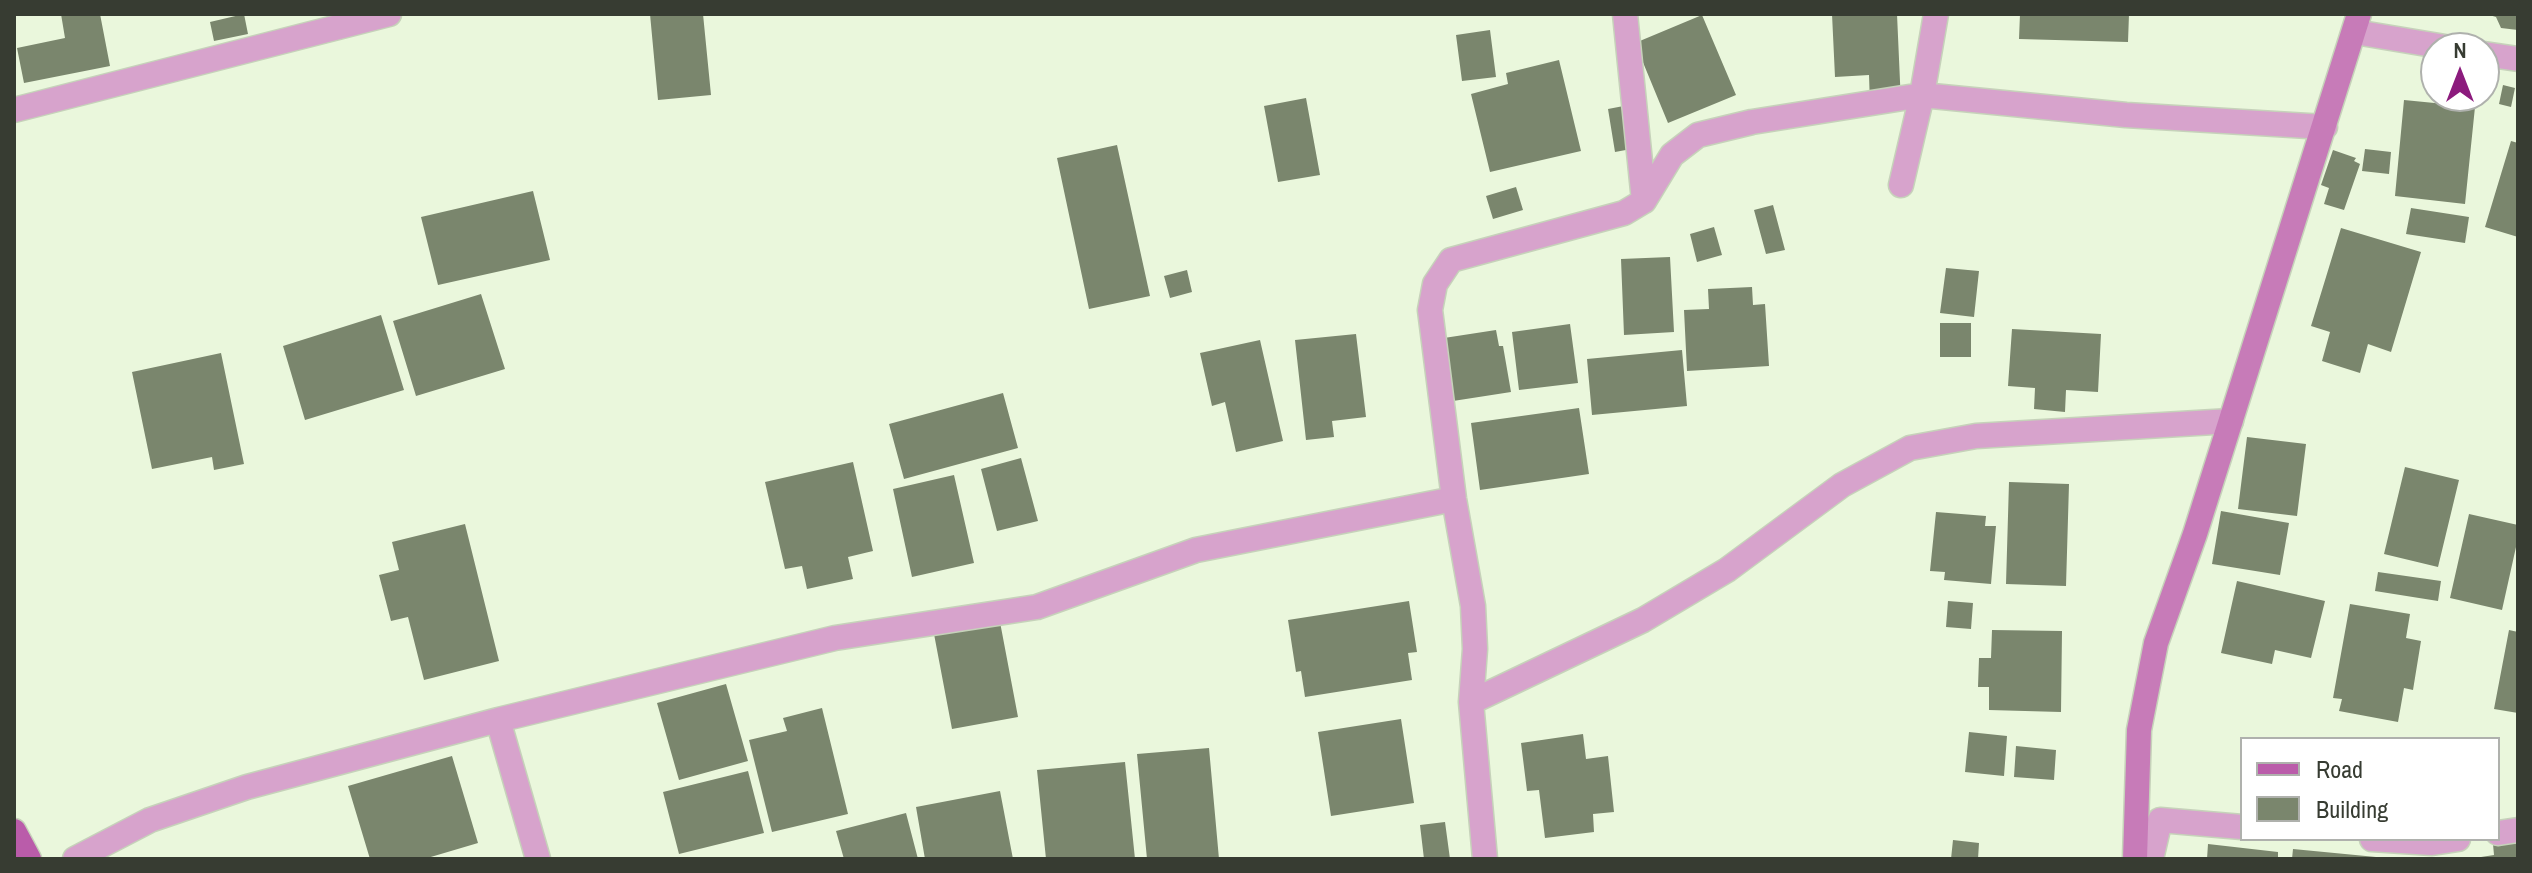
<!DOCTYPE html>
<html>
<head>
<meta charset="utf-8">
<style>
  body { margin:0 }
  #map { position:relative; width:2532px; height:873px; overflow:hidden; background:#eaf7dc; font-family:"Archivo Narrow",sans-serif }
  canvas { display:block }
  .frame { position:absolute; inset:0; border:16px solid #373c32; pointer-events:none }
  .legend { position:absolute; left:2240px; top:737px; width:260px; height:104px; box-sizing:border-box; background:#fff; border:2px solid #afb1ad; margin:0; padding:10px 14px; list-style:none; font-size:24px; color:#373c32 }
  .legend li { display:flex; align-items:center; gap:16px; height:40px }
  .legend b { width:40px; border:2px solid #afb1ad }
  .north { position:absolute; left:2420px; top:32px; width:80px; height:80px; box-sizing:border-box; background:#fff; border:2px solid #afb1ad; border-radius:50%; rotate:0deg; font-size:22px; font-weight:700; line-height:32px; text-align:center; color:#373c32 }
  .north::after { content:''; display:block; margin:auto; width:28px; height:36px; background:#8c1b7d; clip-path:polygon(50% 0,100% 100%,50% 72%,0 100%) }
</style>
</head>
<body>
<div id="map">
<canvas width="2532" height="873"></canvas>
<div class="frame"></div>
<ul class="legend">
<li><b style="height:10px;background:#ba5caa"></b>Road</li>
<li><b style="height:22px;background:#7a866d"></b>Building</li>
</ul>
<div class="north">N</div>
</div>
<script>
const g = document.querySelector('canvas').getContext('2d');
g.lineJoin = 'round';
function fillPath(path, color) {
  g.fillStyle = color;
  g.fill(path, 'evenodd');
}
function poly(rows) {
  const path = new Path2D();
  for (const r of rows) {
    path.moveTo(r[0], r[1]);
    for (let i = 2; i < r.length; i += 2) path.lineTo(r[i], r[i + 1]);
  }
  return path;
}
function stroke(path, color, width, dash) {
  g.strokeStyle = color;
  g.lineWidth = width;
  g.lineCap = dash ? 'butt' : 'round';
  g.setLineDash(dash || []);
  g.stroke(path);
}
fillPath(poly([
  [61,14,100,14,110,66,24,83,17,48,65,38],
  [244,14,248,34,214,41,210,22],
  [650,14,703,14,711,95,658,100],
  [1832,14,1897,14,1901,104,1870,105,1869,75,1835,77],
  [2020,14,2129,14,2128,42,2019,39],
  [2486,14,2518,14,2518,30,2501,28,2496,17],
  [1702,15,1736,95,1668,123,1635,43],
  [1490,30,1496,77,1462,81,1456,35],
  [1559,60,1581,151,1490,172,1471,94,1508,84,1506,73],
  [2503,85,2515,88,2511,107,2499,104],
  [1306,98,1320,175,1278,182,1264,106],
  [2404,100,2475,107,2465,204,2395,196],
  [1634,104,1642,147,1615,152,1608,109],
  [2511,141,2518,143,2518,237,2485,227],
  [1117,145,1150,296,1089,309,1057,158],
  [2365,149,2391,152,2389,174,2362,171],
  [2333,150,2356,158,2354,161,2360,164,2344,210,2324,204,2329,188,2321,185],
  [1516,187,1523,210,1493,219,1486,196],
  [533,191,550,260,438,285,421,217],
  [1773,205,1785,250,1766,254,1754,210],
  [2411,208,2469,217,2465,243,2406,234],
  [1714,227,1722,255,1697,262,1690,234],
  [2341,228,2421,252,2391,352,2368,344,2360,373,2322,361,2330,332,2311,326],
  [1670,257,1674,332,1624,335,1621,259],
  [1946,268,1979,271,1974,317,1940,313],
  [1187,270,1192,292,1170,298,1164,276],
  [1752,287,1753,305,1765,304,1769,366,1687,371,1684,310,1709,309,1708,289],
  [481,294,505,369,416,396,393,321],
  [381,315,404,390,305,420,283,346],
  [1940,323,1971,323,1971,357,1940,357],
  [1570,324,1578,383,1519,390,1512,332],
  [2012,329,2101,334,2098,392,2066,390,2065,412,2034,409,2035,388,2008,386],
  [1496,330,1499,346,1503,346,1511,392,1453,401,1444,338],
  [1356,334,1366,417,1332,421,1334,437,1306,440,1295,340],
  [1260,340,1283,441,1236,452,1225,402,1212,406,1200,353],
  [1682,350,1687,406,1592,415,1587,359],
  [221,353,244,464,214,470,212,457,152,469,132,372],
  [1003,393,1018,448,904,479,889,424],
  [1579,408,1589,474,1480,490,1471,423],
  [2247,437,2306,444,2297,516,2238,509],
  [1021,458,1038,521,997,531,981,469],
  [853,462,873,551,848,557,853,579,807,589,802,566,785,569,765,482],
  [2405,467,2459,480,2438,567,2384,554],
  [954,475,974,563,912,577,893,489],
  [2009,482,2069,484,2066,586,2006,584],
  [2221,511,2289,523,2280,575,2212,564],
  [1936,512,1986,516,1985,526,1996,526,1991,584,1944,580,1945,572,1930,571],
  [2469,514,2518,525,2518,538,2502,610,2450,598],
  [465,524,499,661,424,680,408,617,391,621,379,575,399,570,392,542],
  [2378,572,2441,581,2438,601,2375,591],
  [2237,581,2325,601,2311,658,2275,650,2272,664,2221,653],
  [1409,601,1417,652,1408,653,1412,680,1305,697,1301,671,1296,672,1288,620],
  [1948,601,1973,603,1971,629,1946,627],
  [2350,604,2410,614,2406,638,2421,641,2413,690,2404,688,2398,722,2339,711,2342,699,2333,698],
  [1000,622,1018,717,952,729,934,634],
  [1992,630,2062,631,2061,712,1989,710,1989,687,1978,687,1979,658,1991,658],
  [2509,630,2518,632,2518,713,2494,709],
  [726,684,748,761,679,780,657,703],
  [822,708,848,814,772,832,749,740,787,731,783,718],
  [1401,719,1414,803,1331,816,1318,732],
  [1969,732,2007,736,2004,776,1965,772],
  [1583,734,1586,759,1608,756,1614,812,1593,814,1594,832,1545,838,1539,790,1527,791,1521,743],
  [2016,746,2056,750,2054,780,2014,777],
  [1209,748,1219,859,1147,859,1137,754],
  [452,756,478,843,424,859,370,859,348,786],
  [1125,762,1135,859,1046,859,1037,770],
  [748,771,764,833,679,854,663,792],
  [1000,791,1013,859,925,859,916,807],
  [906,813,918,859,844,859,836,831],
  [1445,822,1450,859,1424,859,1420,825],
  [1953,840,1979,843,1978,859,1951,859],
  [2518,840,2518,859,2481,859,2481,857,2494,855,2493,844],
  [2208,844,2278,852,2278,859,2207,859],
  [2293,849,2376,857,2376,859,2292,859]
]), '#7a866d');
const street = poly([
  [1625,14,1644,201],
  [2355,32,2451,48],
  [2484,54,2518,59],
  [14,110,389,14],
  [1901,185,1922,95,1936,14],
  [1471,702,1643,620,1727,570,1842,485,1910,448,1976,436,2231,421],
  [498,720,538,859],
  [2498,833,2518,830],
  [2372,839,2432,843,2458,839],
  [75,859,150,820,247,787,498,720,835,638,1037,607,1196,550,1454,499],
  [1485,859,1471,702,1475,649,1473,606,1454,499,1430,310,1435,284,1451,260,1624,213,1644,201,1672,155,1698,135,1752,122,1922,95,2126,115,2325,127],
  [2151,859,2160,820,2242,827]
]);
const secondary = poly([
  [2135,859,2139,730,2156,643,2195,534,2359,14]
]);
const primary = poly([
  [14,831,29,859]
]);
stroke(street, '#c6d2ba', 27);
stroke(secondary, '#c6d2ba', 27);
stroke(primary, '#c6d2ba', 27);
stroke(street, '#d7a3cc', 24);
stroke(secondary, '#c77bb8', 24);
stroke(primary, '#ba5caa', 24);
</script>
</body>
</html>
